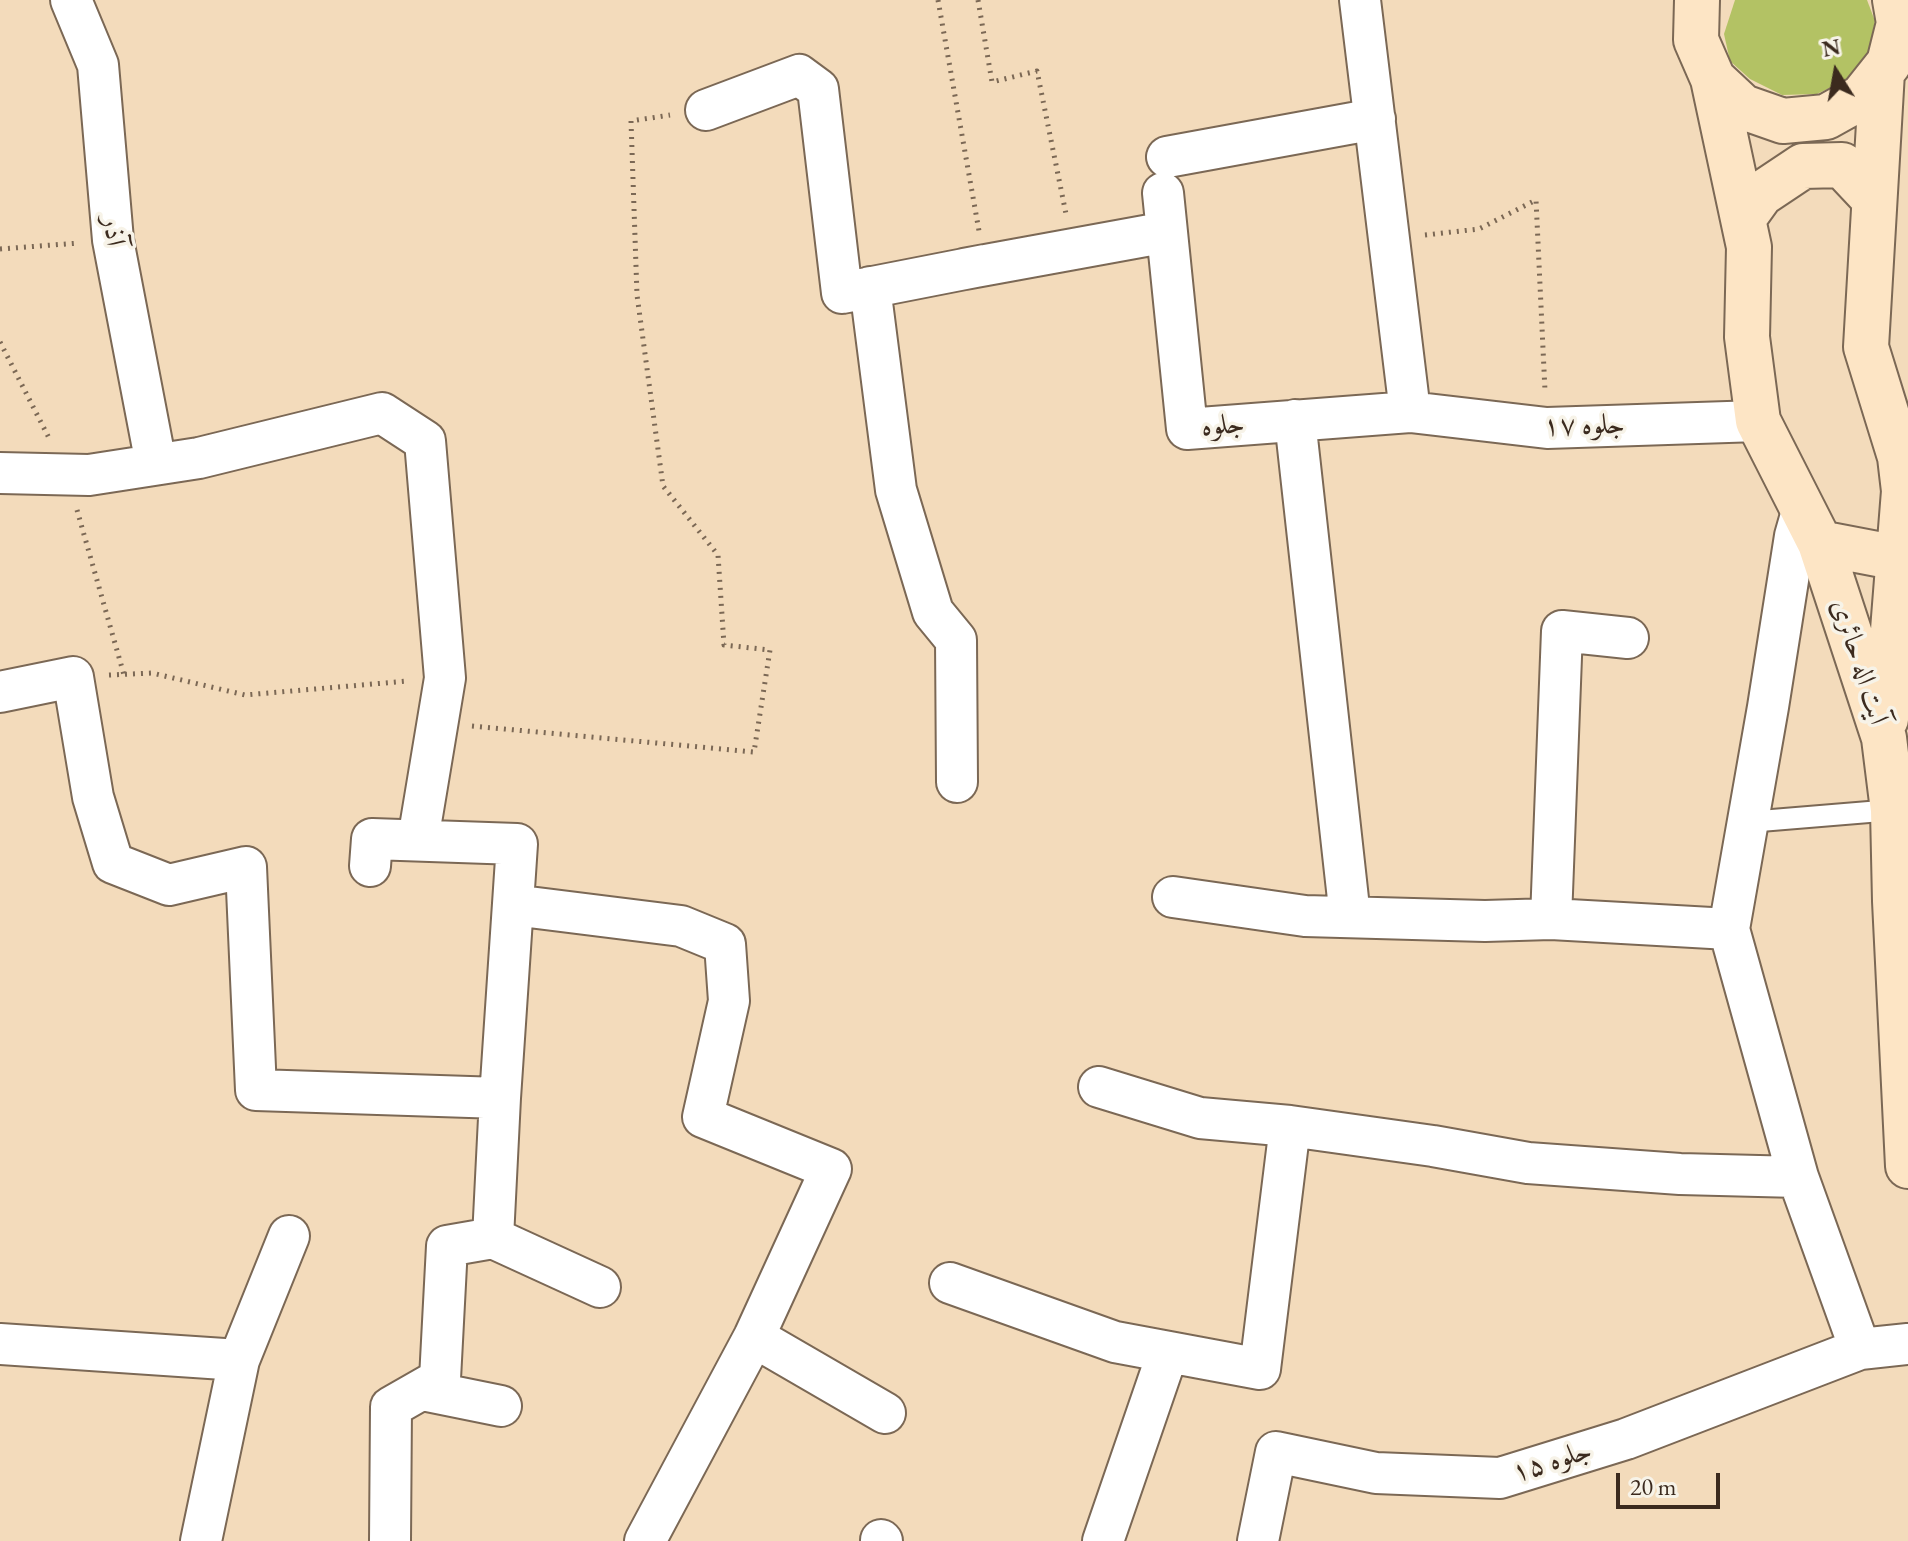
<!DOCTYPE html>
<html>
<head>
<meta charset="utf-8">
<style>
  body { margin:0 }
  #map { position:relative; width:1908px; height:1541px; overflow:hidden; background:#f3dbbb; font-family:"EB Garamond",serif }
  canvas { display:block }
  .north { position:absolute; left:1796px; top:32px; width:80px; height:80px; -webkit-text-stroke:6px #f7f3e8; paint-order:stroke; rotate:349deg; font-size:22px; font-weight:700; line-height:32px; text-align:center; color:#3b2a1e }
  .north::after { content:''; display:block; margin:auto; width:28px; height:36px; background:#3b2a1e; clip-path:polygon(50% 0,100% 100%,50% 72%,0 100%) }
  .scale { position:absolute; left:1616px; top:1473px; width:104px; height:36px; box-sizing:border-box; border:4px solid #3b2a1e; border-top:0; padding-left:10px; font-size:24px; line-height:28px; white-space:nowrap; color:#3b2a1e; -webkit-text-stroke:6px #f7f3e8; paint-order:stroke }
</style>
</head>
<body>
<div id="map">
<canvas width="1908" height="1541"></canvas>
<div class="north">N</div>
<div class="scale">20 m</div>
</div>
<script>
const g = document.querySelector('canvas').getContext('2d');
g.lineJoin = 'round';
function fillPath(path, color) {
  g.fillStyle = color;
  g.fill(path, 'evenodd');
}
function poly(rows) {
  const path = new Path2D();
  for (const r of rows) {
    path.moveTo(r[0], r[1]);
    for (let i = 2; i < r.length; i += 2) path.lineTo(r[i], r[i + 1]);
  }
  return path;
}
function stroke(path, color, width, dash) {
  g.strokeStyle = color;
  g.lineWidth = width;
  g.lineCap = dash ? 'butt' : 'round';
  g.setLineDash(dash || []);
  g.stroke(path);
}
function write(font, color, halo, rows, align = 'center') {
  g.font = font + ' "EB Garamond",Amiri,serif';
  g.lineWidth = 7;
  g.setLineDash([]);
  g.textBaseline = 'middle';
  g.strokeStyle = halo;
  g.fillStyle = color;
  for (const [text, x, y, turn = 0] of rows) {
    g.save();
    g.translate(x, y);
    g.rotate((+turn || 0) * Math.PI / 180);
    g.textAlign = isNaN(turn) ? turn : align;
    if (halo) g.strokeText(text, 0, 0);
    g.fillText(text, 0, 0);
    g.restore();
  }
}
fillPath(poly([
  [1735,0,1867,0,1875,21,1867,58,1852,77,1817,94,1782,95,1750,79,1730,61,1724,34]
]), '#b3c264');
const lane = poly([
  [1748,822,1893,810]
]);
const street = poly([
  [71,0,98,65,113,240,156,464],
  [1360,0,1410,412],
  [706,110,799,75,818,89,842,293,985,265],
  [1167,157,1375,119],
  [1163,193,1187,429,1410,412,1547,428,1758,421],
  [964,269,1167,232],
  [870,287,896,490,933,612,956,640,957,782],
  [1295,420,1350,917],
  [0,473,89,475,199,458,382,413,425,441,445,678,418,840],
  [1803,508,1795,536,1768,707,1729,929,1798,1177,1860,1349],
  [0,692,73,677,93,797,113,863,169,885,246,867,256,1090,500,1098,493,1238,447,1246,440,1379,391,1407,390,1541],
  [370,866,372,839,517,844,500,1098],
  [1173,897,1305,916,1485,921,1551,919,1729,929],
  [513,905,681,926,725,944,729,1001,703,1117,831,1169,754,1337,645,1541],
  [1551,919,1562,631,1628,638],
  [1099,1087,1200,1118,1290,1126,1433,1146,1528,1163,1680,1174,1798,1177],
  [493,1238,600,1287],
  [950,1283,1115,1342,1260,1369,1290,1126],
  [754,1337,885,1413],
  [0,1344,239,1360],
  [422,1390,501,1406],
  [881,1540,882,1541],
  [201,1541,239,1360,289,1236],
  [1103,1541,1168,1352],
  [1258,1541,1276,1452,1376,1473,1500,1478,1626,1439,1860,1349,1908,1344]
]);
const secondary = poly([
  [1697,0,1696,40,1713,79,1743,107,1783,121,1826,117,1862,97,1889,63,1899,23,1895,0],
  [1882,72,1866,347,1900,457,1904,491,1886,719],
  [1713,79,1749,247,1747,337,1758,421,1820,543,1884,738,1893,810,1895,901,1908,1166],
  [1743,219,1761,194,1803,166,1842,165,1873,198],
  [1820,543,1908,560]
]);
stroke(lane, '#7b6855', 24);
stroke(street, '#7b6855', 44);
stroke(secondary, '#7b6855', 48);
stroke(poly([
  [938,0,979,231],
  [978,0,992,82,1037,71,1066,214],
  [1425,235,1479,229,1536,200,1545,391],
  [0,249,79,243],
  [0,342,49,438],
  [77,510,124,675],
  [109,675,152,673,245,695,408,681],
  [472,726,754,752,770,650,724,645,718,555,663,486,637,295,631,121,670,115]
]), '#7b6855', 5, [2, 6]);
stroke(lane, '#fff', 20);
stroke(street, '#fff', 40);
stroke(secondary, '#fde5c5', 44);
write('28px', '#3b2a1e', '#f7f3e8', [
  ["آذر",113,231,83],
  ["جلوه",1223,426,-5],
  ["جلوه ۱۷",1584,426,-1],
  ["آیت اله حائری",1859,662,72],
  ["جلوه ۱۵",1552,1462,-17]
]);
</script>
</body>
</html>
